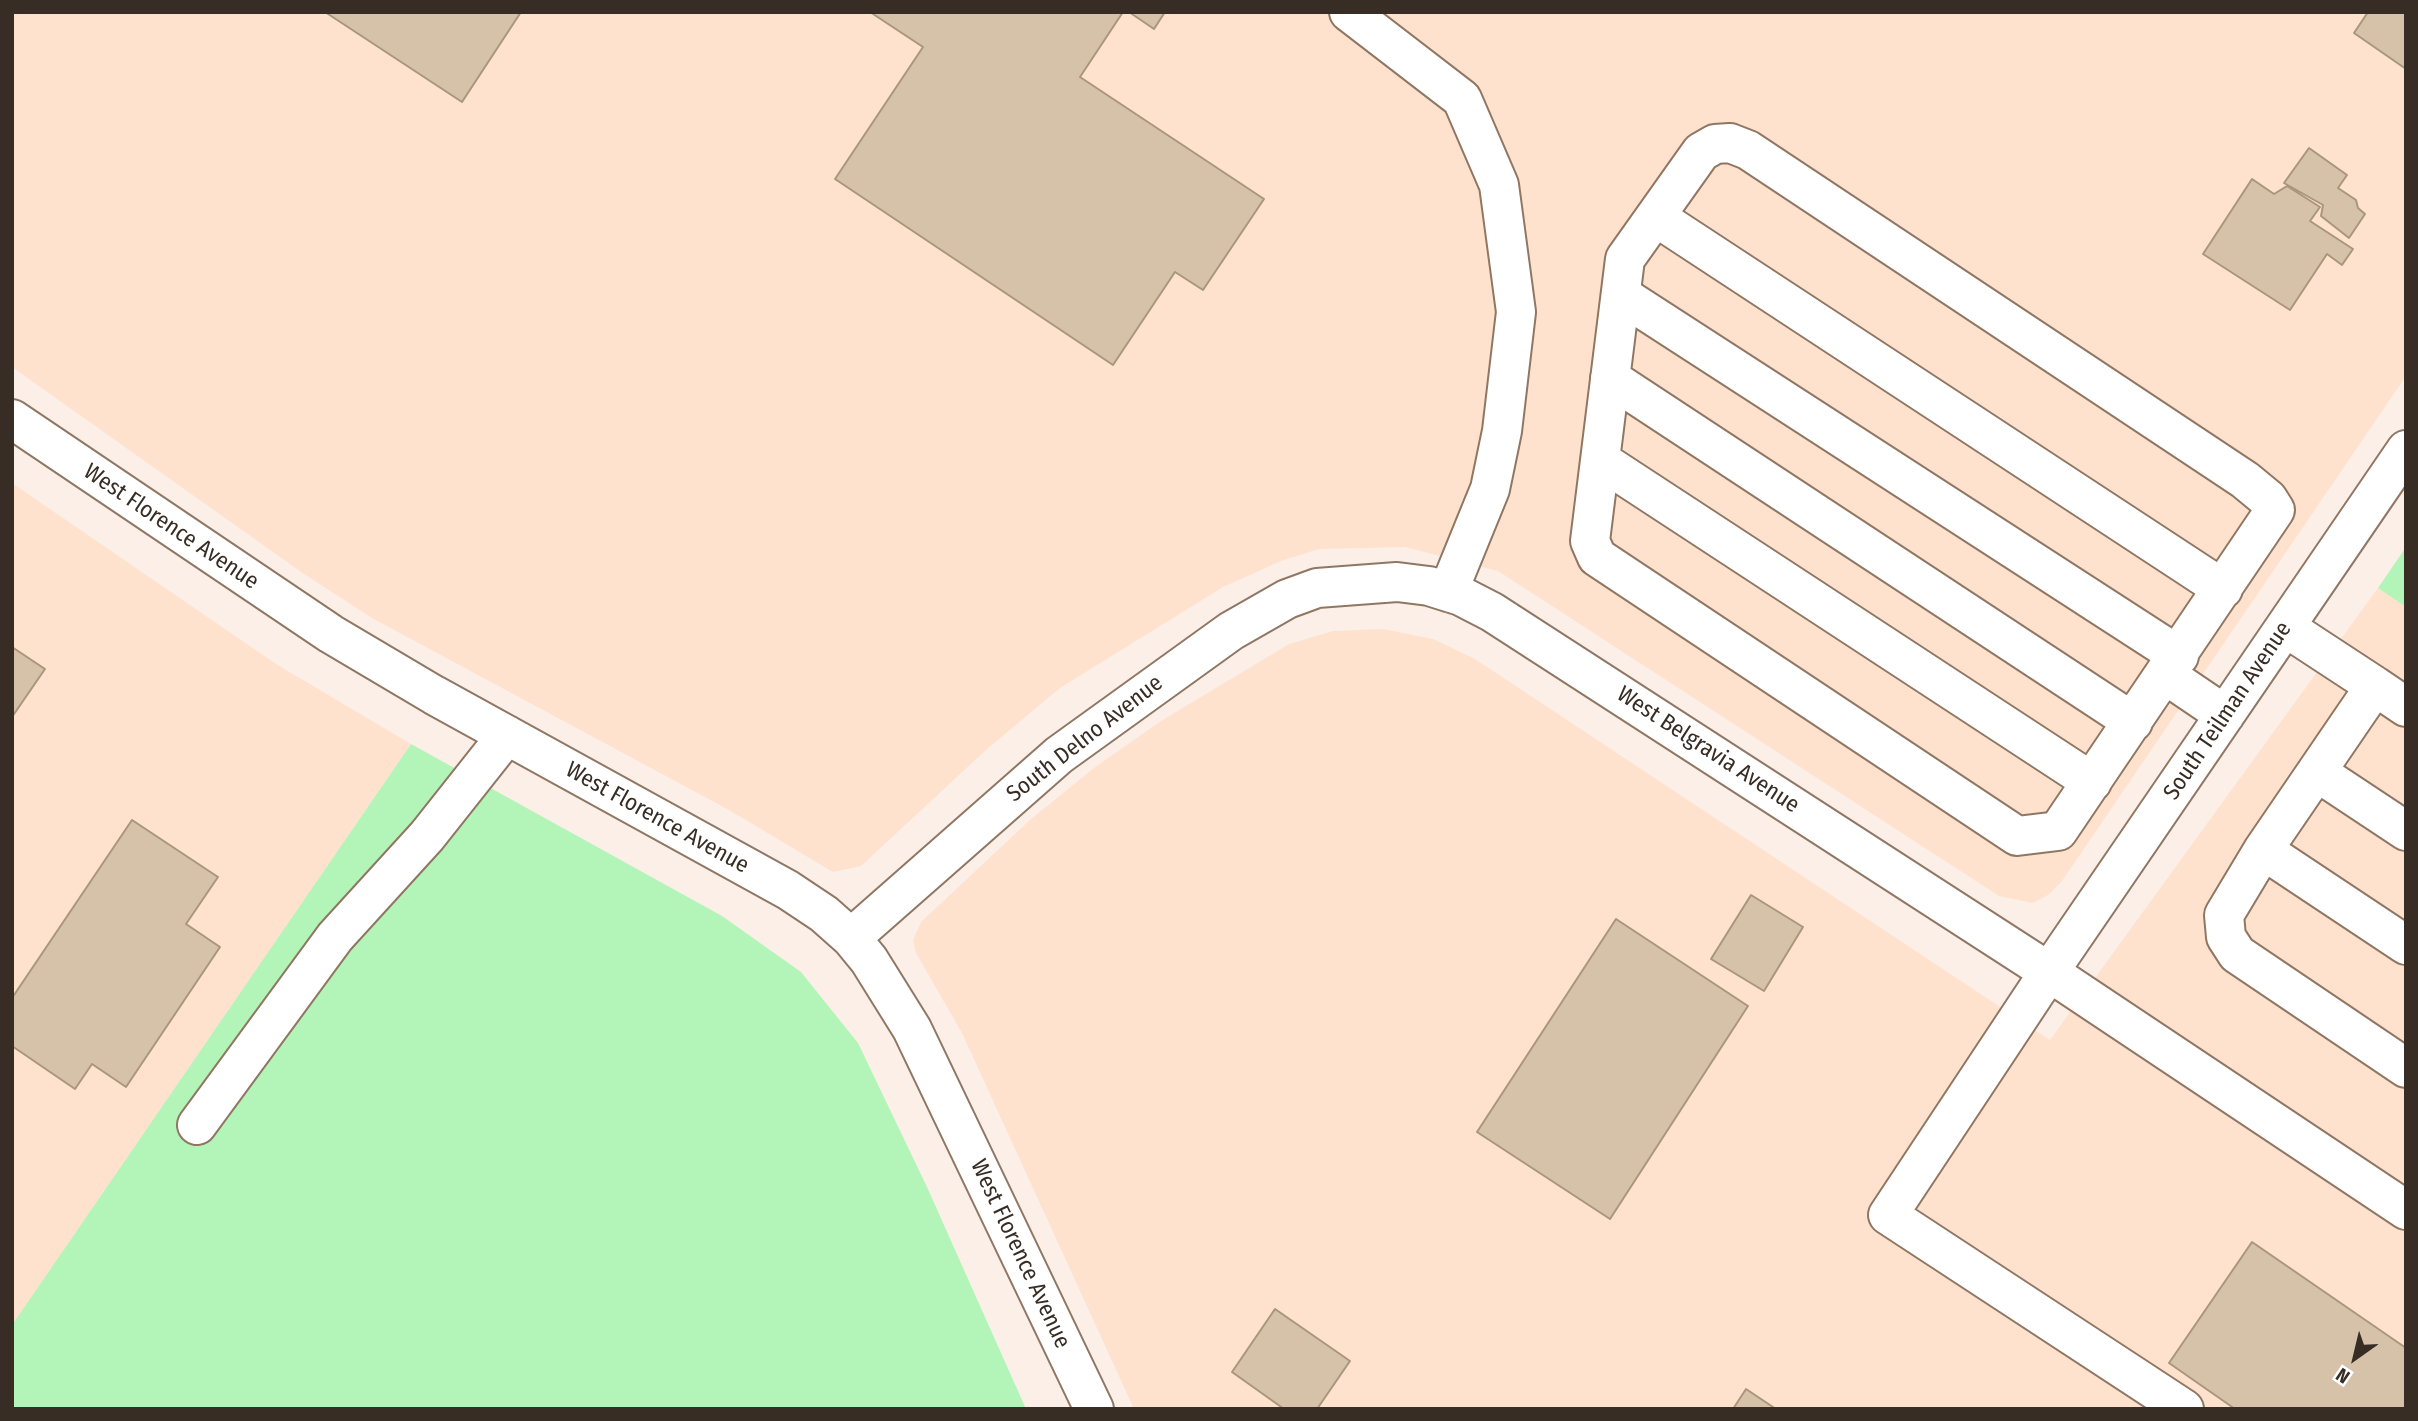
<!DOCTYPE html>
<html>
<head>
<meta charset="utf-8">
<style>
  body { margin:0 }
  #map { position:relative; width:2418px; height:1421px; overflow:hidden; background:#fbefe7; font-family:"Fira Sans Condensed",sans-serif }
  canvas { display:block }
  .frame { position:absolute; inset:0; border:14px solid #382d25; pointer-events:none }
  .north { position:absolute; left:2320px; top:1323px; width:70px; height:70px; -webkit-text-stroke:5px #fff; paint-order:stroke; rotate:214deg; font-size:19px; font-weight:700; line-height:28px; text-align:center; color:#382d25 }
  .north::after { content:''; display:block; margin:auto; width:24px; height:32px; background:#382d25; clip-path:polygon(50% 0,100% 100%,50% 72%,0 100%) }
</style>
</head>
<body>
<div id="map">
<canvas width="2418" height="1421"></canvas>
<div class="frame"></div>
<div class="north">N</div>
</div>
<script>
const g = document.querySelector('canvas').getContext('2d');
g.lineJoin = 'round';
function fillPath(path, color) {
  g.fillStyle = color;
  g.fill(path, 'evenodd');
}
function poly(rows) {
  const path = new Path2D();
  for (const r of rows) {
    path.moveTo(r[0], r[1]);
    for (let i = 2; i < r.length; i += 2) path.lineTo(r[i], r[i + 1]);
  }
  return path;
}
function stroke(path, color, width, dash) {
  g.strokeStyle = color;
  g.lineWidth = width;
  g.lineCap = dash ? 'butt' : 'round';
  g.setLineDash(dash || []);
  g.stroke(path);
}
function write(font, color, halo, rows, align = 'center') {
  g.font = font + ' "Fira Sans Condensed",sans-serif';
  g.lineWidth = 7;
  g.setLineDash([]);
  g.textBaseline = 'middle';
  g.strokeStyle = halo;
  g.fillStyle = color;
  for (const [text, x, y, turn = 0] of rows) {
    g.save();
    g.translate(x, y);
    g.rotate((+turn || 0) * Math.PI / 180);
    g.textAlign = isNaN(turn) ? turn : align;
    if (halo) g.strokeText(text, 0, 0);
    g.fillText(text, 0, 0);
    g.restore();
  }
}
fillPath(poly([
  [12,12,2406,12,2406,376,2062,881,2048,895,2033,903,1999,896,1498,571,1405,547,1319,549,1281,561,1223,587,1060,688,987,749,861,866,833,872,729,810,372,618,304,574,12,367],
  [12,483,276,664,411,744,12,1325],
  [2378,588,2406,607,2406,1409,1134,1409,962,1033,916,953,913,940,921,922,1031,819,1094,768,1161,721,1289,644,1333,631,1383,629,1433,639,1475,659,2050,1040]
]), '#fee2cd');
fillPath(poly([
  [2406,547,2406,607,2378,588],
  [411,744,722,916,801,972,858,1043,927,1187,1026,1409,12,1409,12,1325]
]), '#b3f5b8');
const building = poly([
  [325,12,521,12,462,102,325,12],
  [870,12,1123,12,1080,77,1264,199,1203,290,1175,272,1113,365,835,179,923,47,870,12],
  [1129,12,1165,12,1154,29,1129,12],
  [2368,12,2406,12,2406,69,2354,33,2368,12],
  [2309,148,2347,175,2338,188,2356,200,2358,208,2365,214,2349,238,2321,216,2323,205,2284,183,2309,148],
  [2252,179,2274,194,2287,186,2320,207,2310,221,2353,249,2342,265,2327,254,2290,310,2203,254,2252,179],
  [12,647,45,669,12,717,12,647],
  [132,820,218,877,186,924,220,947,126,1087,92,1064,75,1089,12,1046,12,998,132,820],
  [1751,895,1803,927,1764,991,1711,959,1751,895],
  [1616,919,1748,1006,1610,1219,1477,1132,1616,919],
  [2252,1242,2406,1348,2406,1409,2235,1409,2169,1363,2252,1242],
  [1275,1309,1350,1361,1317,1409,1284,1409,1232,1372,1275,1309],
  [1746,1389,1776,1409,1733,1409,1746,1389]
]);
fillPath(building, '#d6c2a8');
stroke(building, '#a9967d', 2);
const minor = poly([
  [1349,12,1462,99,1499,185,1516,312,1502,431,1490,489,1448,592],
  [1730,143,1748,150,2245,480,2268,499,2275,510,2058,831,2017,836,1597,557,1590,541,1625,259,1701,152,1715,144,1730,143],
  [1656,217,2223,589],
  [1621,295,2179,656],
  [1610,378,2133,722],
  [12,419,331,634,434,695,788,890,824,914,851,938,869,960,912,1029,1094,1409],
  [1600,460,2092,782],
  [2285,627,2375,686,2263,850,2224,915,2226,937,2237,954,2406,1068],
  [2166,675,2225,715],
  [2375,686,2406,707],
  [2317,772,2406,831],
  [2263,850,2406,945],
  [851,938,1059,755,1231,631,1287,599,1317,588,1397,582,1429,586,1461,596,1492,612,2049,972,2406,450],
  [197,1125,335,937,427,836,507,735],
  [2184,1409,1888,1215,2049,972,2406,1210]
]);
stroke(minor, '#907764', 42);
stroke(minor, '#fff', 38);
write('23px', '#382d25', '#fff', [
  ["West Florence Avenue",171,527,34],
  ["South Teilman Avenue",2228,711,-56],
  ["South Delno Avenue",1085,739,-38],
  ["West Belgravia Avenue",1708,750,33],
  ["West Florence Avenue",657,818,29],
  ["West Florence Avenue",1020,1254,65]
]);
</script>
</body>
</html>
